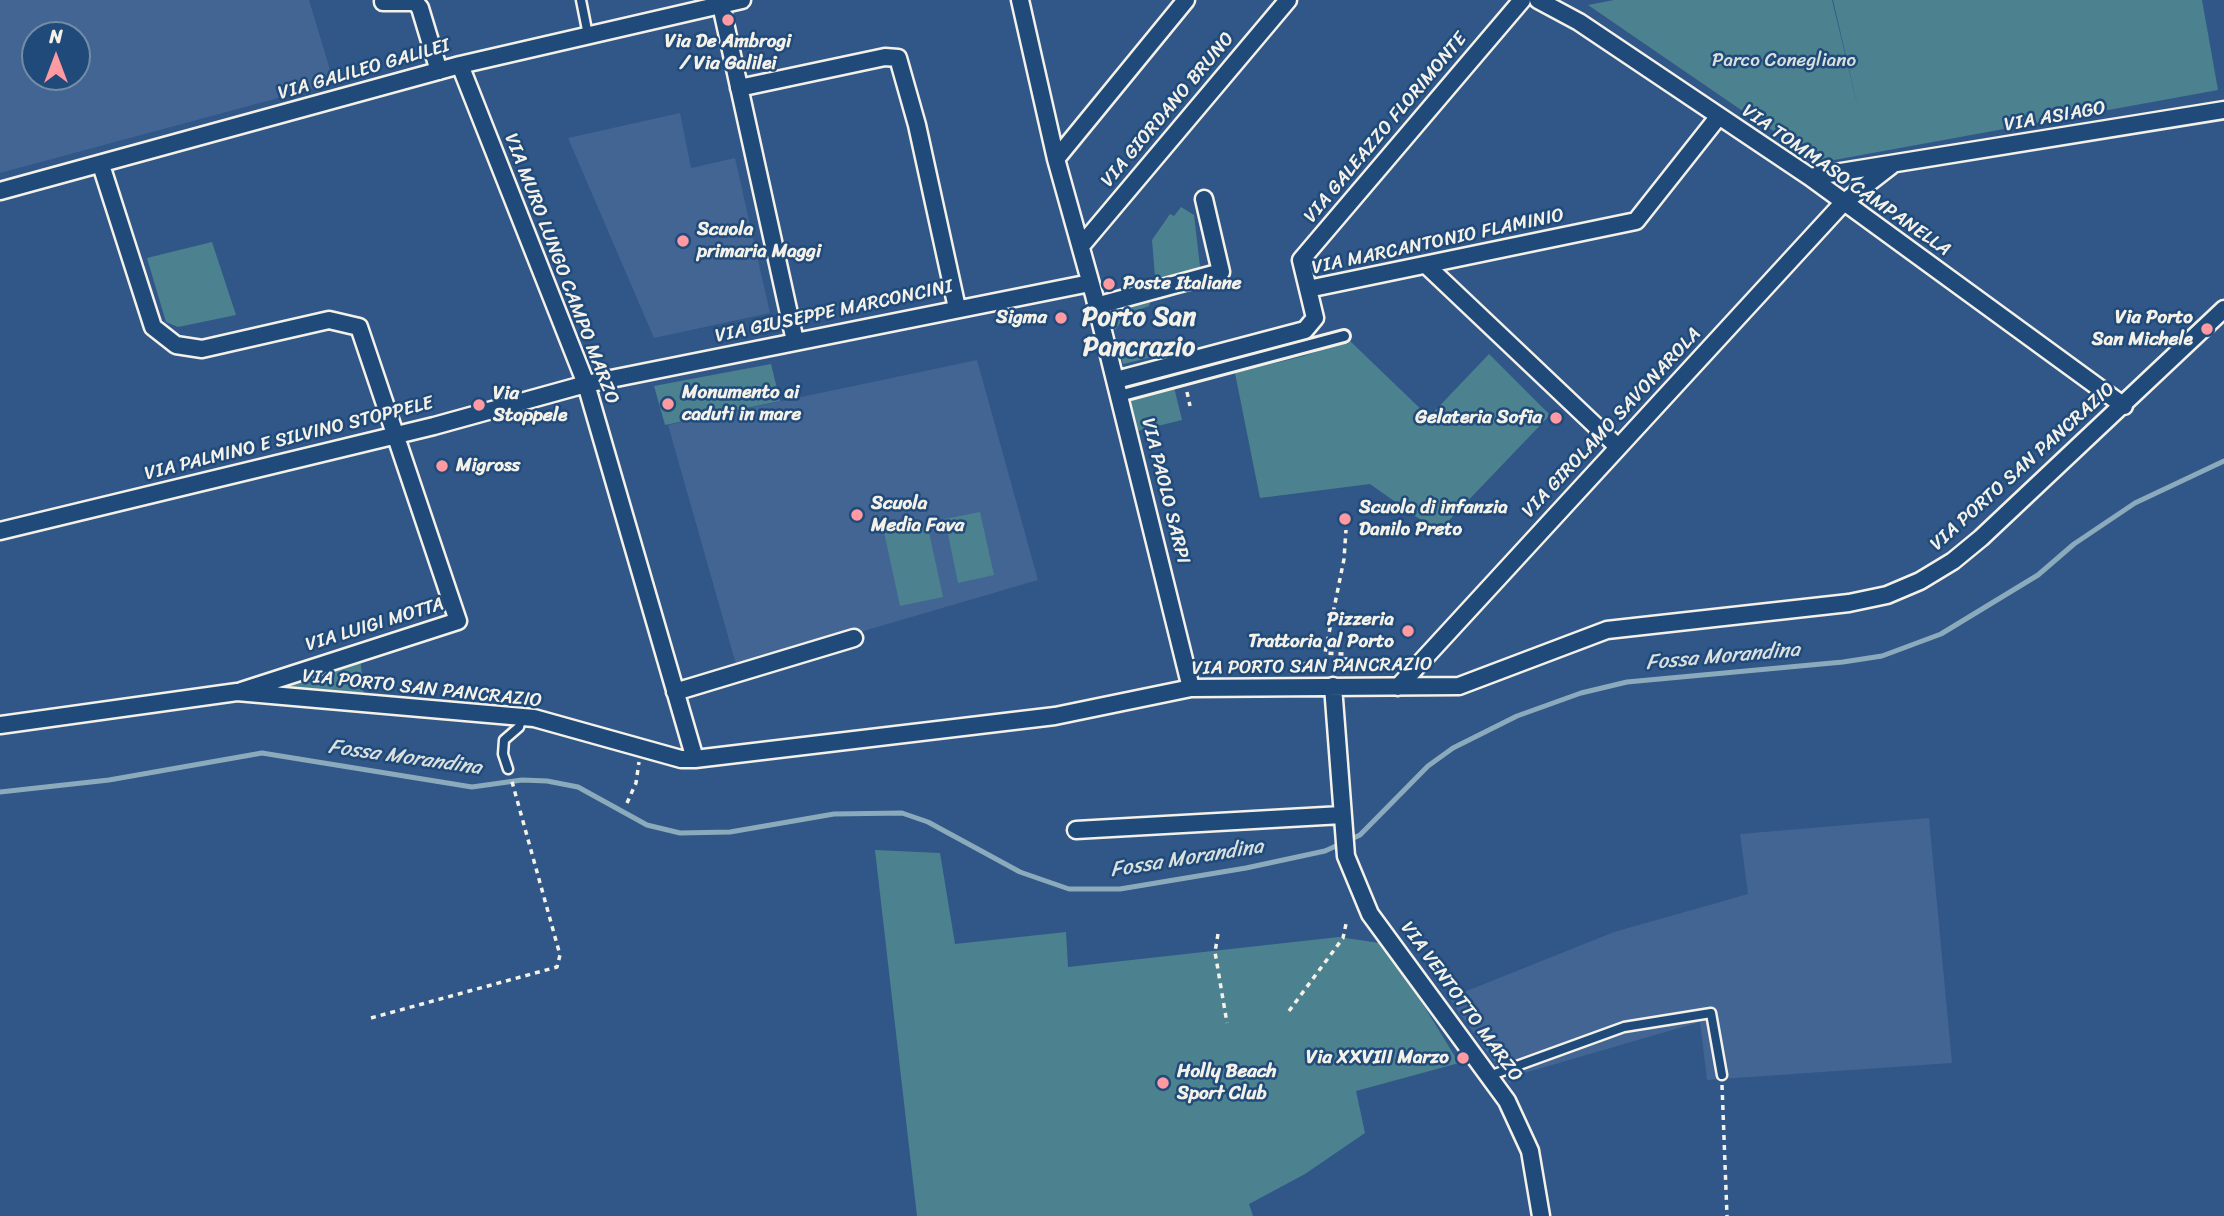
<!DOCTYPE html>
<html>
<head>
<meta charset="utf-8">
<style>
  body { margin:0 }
  #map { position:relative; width:2224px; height:1216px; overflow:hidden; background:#305787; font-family:Sriracha,sans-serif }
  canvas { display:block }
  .north { position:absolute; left:21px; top:21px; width:70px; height:70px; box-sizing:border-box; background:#1f4a7a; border:2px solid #748da6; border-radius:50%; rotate:0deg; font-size:19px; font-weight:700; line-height:28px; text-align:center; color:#f4f1e8 }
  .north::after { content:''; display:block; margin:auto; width:24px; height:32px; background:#ff9aa2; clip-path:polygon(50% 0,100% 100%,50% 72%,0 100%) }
</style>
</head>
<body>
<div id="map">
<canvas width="2224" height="1216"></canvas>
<div class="north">N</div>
</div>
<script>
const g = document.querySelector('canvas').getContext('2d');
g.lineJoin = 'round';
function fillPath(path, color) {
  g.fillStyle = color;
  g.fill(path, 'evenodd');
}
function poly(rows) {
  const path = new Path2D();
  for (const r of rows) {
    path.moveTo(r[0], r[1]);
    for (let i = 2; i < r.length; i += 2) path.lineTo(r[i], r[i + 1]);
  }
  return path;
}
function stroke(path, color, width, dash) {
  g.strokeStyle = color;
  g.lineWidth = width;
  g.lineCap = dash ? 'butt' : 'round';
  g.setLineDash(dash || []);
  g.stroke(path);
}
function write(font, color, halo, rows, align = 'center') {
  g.font = font + ' Sriracha,sans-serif';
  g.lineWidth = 5;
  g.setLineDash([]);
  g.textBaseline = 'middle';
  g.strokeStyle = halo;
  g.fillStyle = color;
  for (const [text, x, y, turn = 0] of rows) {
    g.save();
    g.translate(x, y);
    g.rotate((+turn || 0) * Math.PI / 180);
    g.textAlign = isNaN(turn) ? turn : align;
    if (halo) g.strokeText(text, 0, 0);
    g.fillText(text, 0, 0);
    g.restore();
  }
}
fillPath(poly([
  [0,0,309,0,334,83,0,173],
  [35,35,77,35,77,77,35,77],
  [680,113,691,168,735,158,770,313,654,338,568,138],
  [977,360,1038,580,737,668,668,425],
  [1929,818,1952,1063,1707,1080,1700,1022,1514,1076,1510,1084,1449,998,1614,932,1748,894,1740,834]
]), '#426593');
fillPath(poly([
  [1614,0,1832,0,1859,112,1833,0,2202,0,2218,90,1823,162,1750,116,1588,5],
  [1181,207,1194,215,1201,275,1156,289,1152,240,1170,214,1174,216],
  [212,242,236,315,178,327,166,322,147,258],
  [1151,300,1149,306,1127,314,1115,330,1110,310],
  [1349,340,1429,417,1489,354,1550,415,1438,532,1370,484,1260,498,1235,373,1304,356],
  [1118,344,1134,352,1159,350,1164,354,1123,364],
  [771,364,780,401,665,425,654,386],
  [1174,387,1182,420,1129,433,1121,400],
  [980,512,994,575,958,583,945,519],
  [927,523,943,597,900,606,884,532],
  [360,656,364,695,279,690,280,685],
  [875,850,940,853,955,944,1066,932,1068,967,1339,937,1386,944,1459,1063,1356,1091,1365,1133,1305,1174,1249,1204,1253,1216,917,1216]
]), '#4c828f');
stroke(poly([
  [0,792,109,780,262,753,472,787,522,780,547,781,578,787,647,825,680,833,730,832,834,814,902,813,928,822,1020,872,1069,889,1120,889,1246,868,1325,851,1360,835,1428,766,1453,748,1517,716,1581,693,1627,682,1843,662,1882,656,1941,634,2038,575,2074,544,2135,503,2224,461]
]), '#8babbc', 5);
const service = poly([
  [581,0,588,35],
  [508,769,503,754,504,740,519,727,522,717],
  [1489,1076,1624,1027,1711,1013,1722,1075]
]);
const pedestrian = poly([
  [1119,396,1344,336]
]);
const minor = poly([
  [1020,0,1056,159,1094,295,1191,688],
  [1538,0,1579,22,1810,177,2124,406],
  [383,2,415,2,420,8,439,71],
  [721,5,795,341],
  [460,65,586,384,695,759],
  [739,88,885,57,898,58,917,125,957,308],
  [1056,159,1186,0],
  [101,165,153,327,176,345,202,349,329,320,359,327,458,621,241,691],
  [1810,177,2224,110],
  [0,191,460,65,742,0],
  [1081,246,1288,0],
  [1426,265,1618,447],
  [1308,289,1636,221,1719,116],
  [1096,306,1221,272,1204,199],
  [1116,380,1305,330,1315,318,1301,260,1522,0],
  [0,531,434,426,586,384,1090,283],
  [1333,686,1346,856,1370,914,1507,1101,1530,1151,1541,1216],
  [1398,687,1843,203,1892,165],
  [675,692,854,638],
  [0,725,237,692,534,718,681,759,695,759,1055,716,1191,688,1459,686,1607,630,1849,603,1887,595,1920,581,1953,561,1981,538,2224,309],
  [1076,830,1342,815]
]);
stroke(service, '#f4f1e8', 13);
stroke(pedestrian, '#f4f1e8', 16);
stroke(minor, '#f4f1e8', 21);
stroke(poly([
  [1187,392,1190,406],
  [1291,674,1292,665,1346,659,1345,654,1325,653,1344,559,1346,530],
  [627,803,636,783,639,762],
  [1218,934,1215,952,1227,1023],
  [1289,1011,1343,938,1346,924],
  [371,1018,557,967,560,955,511,778],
  [1722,1085,1727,1216]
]), '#f4f1e8', 3.5, [5, 5]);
stroke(service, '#1f4a7a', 8);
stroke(pedestrian, '#1f4a7a', 10);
stroke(minor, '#1f4a7a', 16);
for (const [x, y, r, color] of [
  [728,20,7,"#ff9aa2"],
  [683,241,7,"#ff9aa2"],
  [1109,284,7,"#ff9aa2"],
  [1061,318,7,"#ff9aa2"],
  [2207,329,7,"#ff9aa2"],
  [668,404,7,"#ff9aa2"],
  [479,405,7,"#ff9aa2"],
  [1556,418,7,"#ff9aa2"],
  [442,466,7,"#ff9aa2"],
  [857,515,7,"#ff9aa2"],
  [1345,519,7,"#ff9aa2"],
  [1408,631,7,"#ff9aa2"],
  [1463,1058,7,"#ff9aa2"],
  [1163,1083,7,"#ff9aa2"]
]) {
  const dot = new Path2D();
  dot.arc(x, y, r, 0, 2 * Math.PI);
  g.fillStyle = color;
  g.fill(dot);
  stroke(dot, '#1f4a7a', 2.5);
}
write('bold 19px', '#f4f1e8', '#1f4a7a', [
  ["Via De Ambrogi",728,42,"center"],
  ["/ Via Galilei",728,64,"center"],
  ["Scuola",697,230],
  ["primaria Maggi",697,252],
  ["Poste Italiane",1123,284],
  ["Sigma",1047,318,"right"],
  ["Via Porto",2193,318,"right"],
  ["San Michele",2193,340,"right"],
  ["Monumento ai",682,393],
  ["caduti in mare",682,415],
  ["Via",493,394],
  ["Stoppele",493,416],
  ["Gelateria Sofia",1542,418,"right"],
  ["Migross",456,466],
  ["Scuola",871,504],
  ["Media Fava",871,526],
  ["Scuola di infanzia",1359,508],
  ["Danilo Preto",1359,530],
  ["Pizzeria",1394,620,"right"],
  ["Trattoria al Porto",1394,642,"right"],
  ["Via XXVIII Marzo",1449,1058,"right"],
  ["Holly Beach",1177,1072],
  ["Sport Club",1177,1094]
], 'left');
write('19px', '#dbe0db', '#1f4a7a', [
  ["Parco Conegliano",1784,61]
]);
write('19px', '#f4f1e8', '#1f4a7a', [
  ["VIA GALILEO GALILEI",364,70,-16],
  ["VIA GIORDANO BRUNO",1168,110,-50],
  ["VIA ASIAGO",2055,117,-10],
  ["VIA GALEAZZO FLORIMONTE",1386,128,-50],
  ["VIA TOMMASO CAMPANELLA",1846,181,35],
  ["VIA MARCANTONIO FLAMINIO",1438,242,-12],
  ["VIA MURO LUNGO CAMPO MARZO",561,269,69],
  ["VIA GIUSEPPE MARCONCINI",834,312,-12],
  ["VIA GIROLAMO SAVONAROLA",1612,423,-47],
  ["VIA PALMINO E SILVINO STOPPELE",289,439,-14],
  ["VIA PORTO SAN PANCRAZIO",2023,467,-42],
  ["VIA PAOLO SARPI",1165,491,76],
  ["VIA LUIGI MOTTA",375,625,-17],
  ["VIA PORTO SAN PANCRAZIO",1312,667,-1],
  ["VIA PORTO SAN PANCRAZIO",422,689,6],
  ["VIA VENTOTTO MARZO",1461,1002,54]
]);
write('italic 21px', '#dae0dd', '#1f4a7a', [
  ["Fossa Morandina",1723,657,-5],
  ["Fossa Morandina",405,758,8],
  ["Fossa Morandina",1187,859,-9]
]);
write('bold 26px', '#f4f1e8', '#1f4a7a', [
  ["Porto San",1139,318],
  ["Pancrazio",1139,348]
]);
</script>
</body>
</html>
